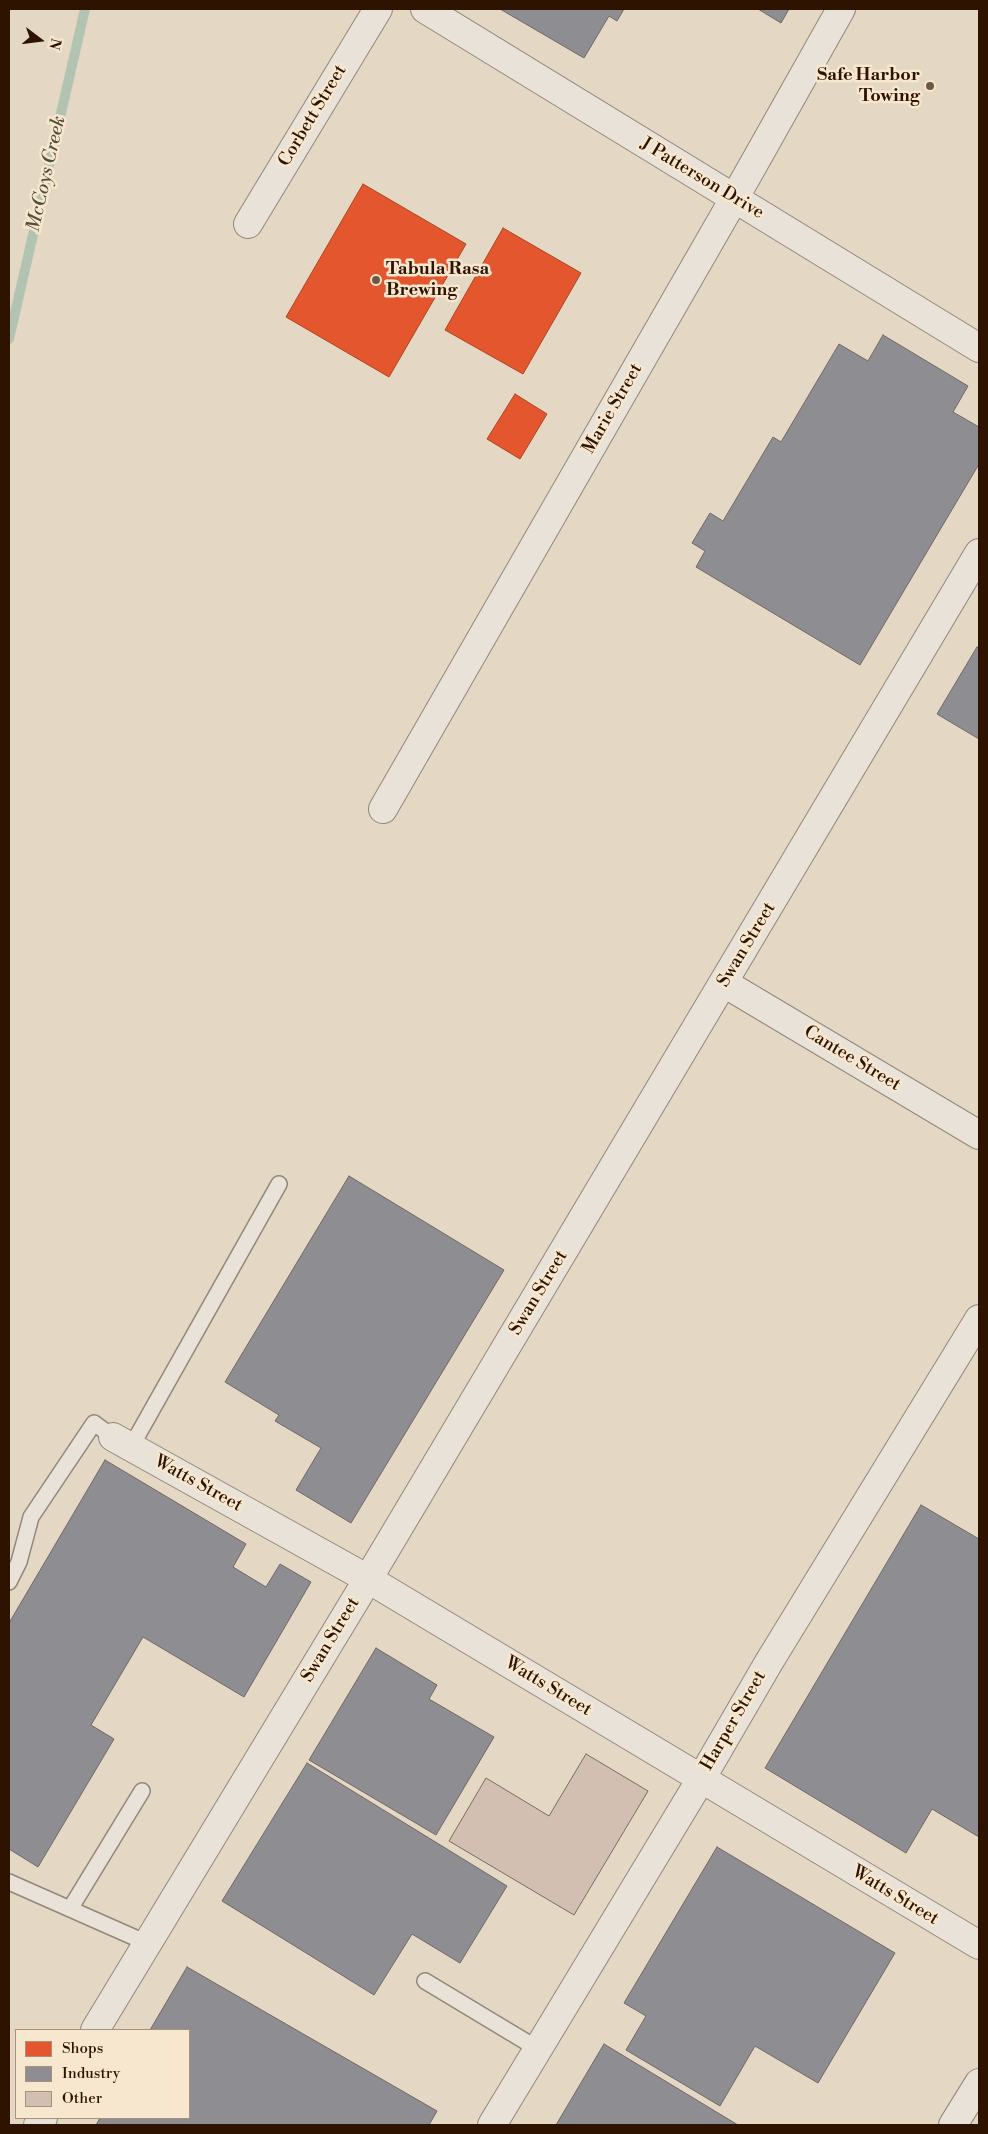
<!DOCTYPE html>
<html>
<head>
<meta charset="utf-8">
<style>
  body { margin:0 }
  #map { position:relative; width:988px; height:2134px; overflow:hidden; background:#e4d7c3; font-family:"Libre Bodoni",serif }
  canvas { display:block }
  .frame { position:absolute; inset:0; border:10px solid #2d1300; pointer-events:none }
  .legend { position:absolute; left:15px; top:2029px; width:175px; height:90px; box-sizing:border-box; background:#f7e7cf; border:1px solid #a6927c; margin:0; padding:6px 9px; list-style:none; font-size:15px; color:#2d1300 }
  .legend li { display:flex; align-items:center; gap:10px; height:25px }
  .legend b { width:25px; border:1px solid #a6927c }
  .north { position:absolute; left:15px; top:15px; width:50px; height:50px; -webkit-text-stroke:4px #f7e7cf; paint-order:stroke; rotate:105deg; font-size:14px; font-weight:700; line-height:20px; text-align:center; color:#2d1300 }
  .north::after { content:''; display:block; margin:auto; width:18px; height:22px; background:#2d1300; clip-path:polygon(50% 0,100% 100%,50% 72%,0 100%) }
</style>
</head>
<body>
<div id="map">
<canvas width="988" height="2134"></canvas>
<div class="frame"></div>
<ul class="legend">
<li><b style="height:14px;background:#e4572e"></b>Shops</li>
<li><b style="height:14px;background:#8d8d92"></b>Industry</li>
<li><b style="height:14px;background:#d2bfb1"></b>Other</li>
</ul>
<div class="north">N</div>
</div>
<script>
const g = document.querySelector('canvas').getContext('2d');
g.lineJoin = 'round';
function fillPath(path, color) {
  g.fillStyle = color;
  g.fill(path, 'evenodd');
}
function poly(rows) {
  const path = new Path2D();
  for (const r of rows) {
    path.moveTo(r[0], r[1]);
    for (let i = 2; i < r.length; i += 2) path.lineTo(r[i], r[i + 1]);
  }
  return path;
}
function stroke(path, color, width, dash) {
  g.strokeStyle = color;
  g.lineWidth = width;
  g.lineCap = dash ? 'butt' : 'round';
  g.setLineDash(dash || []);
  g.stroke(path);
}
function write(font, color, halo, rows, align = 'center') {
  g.font = font + ' "Libre Bodoni",serif';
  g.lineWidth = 5;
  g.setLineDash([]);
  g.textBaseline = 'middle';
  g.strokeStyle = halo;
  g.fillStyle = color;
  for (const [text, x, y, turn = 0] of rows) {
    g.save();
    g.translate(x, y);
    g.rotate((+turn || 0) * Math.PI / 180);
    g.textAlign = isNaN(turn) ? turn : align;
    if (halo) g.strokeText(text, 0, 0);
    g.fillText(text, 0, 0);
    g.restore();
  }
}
const shops = poly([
  [363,184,466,244,389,377,286,317,363,184],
  [503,228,581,273,523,374,445,330,503,228],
  [515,394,547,414,520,459,487,439,515,394]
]);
fillPath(shops, '#e4572e');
stroke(shops, '#ad4320', 1);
const industry = poly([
  [500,9,624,9,617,21,609,16,584,58,500,9],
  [758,9,789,9,781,23,758,9],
  [883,335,968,386,953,412,979,427,979,464,860,665,696,567,705,551,692,543,710,513,723,521,773,437,781,442,839,344,868,361,883,335],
  [977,647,979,649,979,739,937,714,977,647],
  [349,1176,504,1270,351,1523,296,1490,321,1448,275,1421,279,1415,225,1382,349,1176],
  [105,1460,246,1544,233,1567,266,1587,280,1564,311,1582,244,1697,143,1637,91,1725,114,1739,38,1867,9,1849,9,1623,105,1460],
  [921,1505,979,1539,979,1837,932,1809,906,1853,765,1768,921,1505],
  [376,1648,437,1685,429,1699,494,1737,436,1835,309,1760,376,1648],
  [307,1763,507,1886,460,1963,412,1934,374,1995,222,1901,307,1763],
  [717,1847,895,1953,818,2083,755,2046,720,2106,626,2050,646,2016,624,2003,717,1847],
  [187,1967,437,2111,429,2125,96,2125,100,2118,189,2118,189,2030,150,2030,187,1967],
  [604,2044,738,2125,556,2125,604,2044]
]);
fillPath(industry, '#8d8d92');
stroke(industry, '#706866', 1);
stroke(poly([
  [9,339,85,9]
]), '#b2c3b2', 10);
const building = poly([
  [586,1754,648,1791,574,1915,449,1841,486,1778,549,1816,586,1754]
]);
fillPath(building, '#d2bfb1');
stroke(building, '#776c60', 1);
const lane = poly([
  [131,1447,279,1184],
  [9,1582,19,1562,31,1517,94,1423,113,1437],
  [9,1882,147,1943],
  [70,1909,142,1791],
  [425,1981,538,2049]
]);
const street = poly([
  [425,9,979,348],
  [248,224,378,9],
  [383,809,734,199,841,9],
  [724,983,979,1135],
  [113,1437,368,1579,979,1945],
  [95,2030,368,1579,979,553],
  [38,2125,43,2118],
  [492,2125,701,1779,769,1662,979,1319],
  [953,2125,979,2083]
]);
stroke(lane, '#928779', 18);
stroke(street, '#928779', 30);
stroke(lane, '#e9e2d8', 15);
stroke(street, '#e9e2d8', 28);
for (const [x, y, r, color] of [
  [930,86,5,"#6d5844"],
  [376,280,5,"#6d5844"]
]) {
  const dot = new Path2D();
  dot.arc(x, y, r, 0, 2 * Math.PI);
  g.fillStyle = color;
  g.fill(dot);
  stroke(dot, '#f7e7cf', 2);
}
write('bold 18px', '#2d1300', '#f7e7cf', [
  ["Safe Harbor",920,76],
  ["Towing",920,97],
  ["Tabula Rasa",386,270,"left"],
  ["Brewing",386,291,"left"]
], 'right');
write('18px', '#2d1300', '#f7e7cf', [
  ["Corbett Street",313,116,-59],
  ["J Patterson Drive",702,179,31],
  ["Marie Street",613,409,-60],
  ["Swan Street",747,945,-59],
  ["Cantee Street",852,1059,31],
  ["Swan Street",539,1293,-59],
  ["Watts Street",198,1484,29],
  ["Swan Street",331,1640,-59],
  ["Watts Street",548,1687,31],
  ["Harper Street",734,1721,-60],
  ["Watts Street",895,1896,31]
]);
write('italic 19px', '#544e3c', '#f7e7cf', [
  ["McCoys Creek",47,174,-77]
]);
</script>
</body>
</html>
